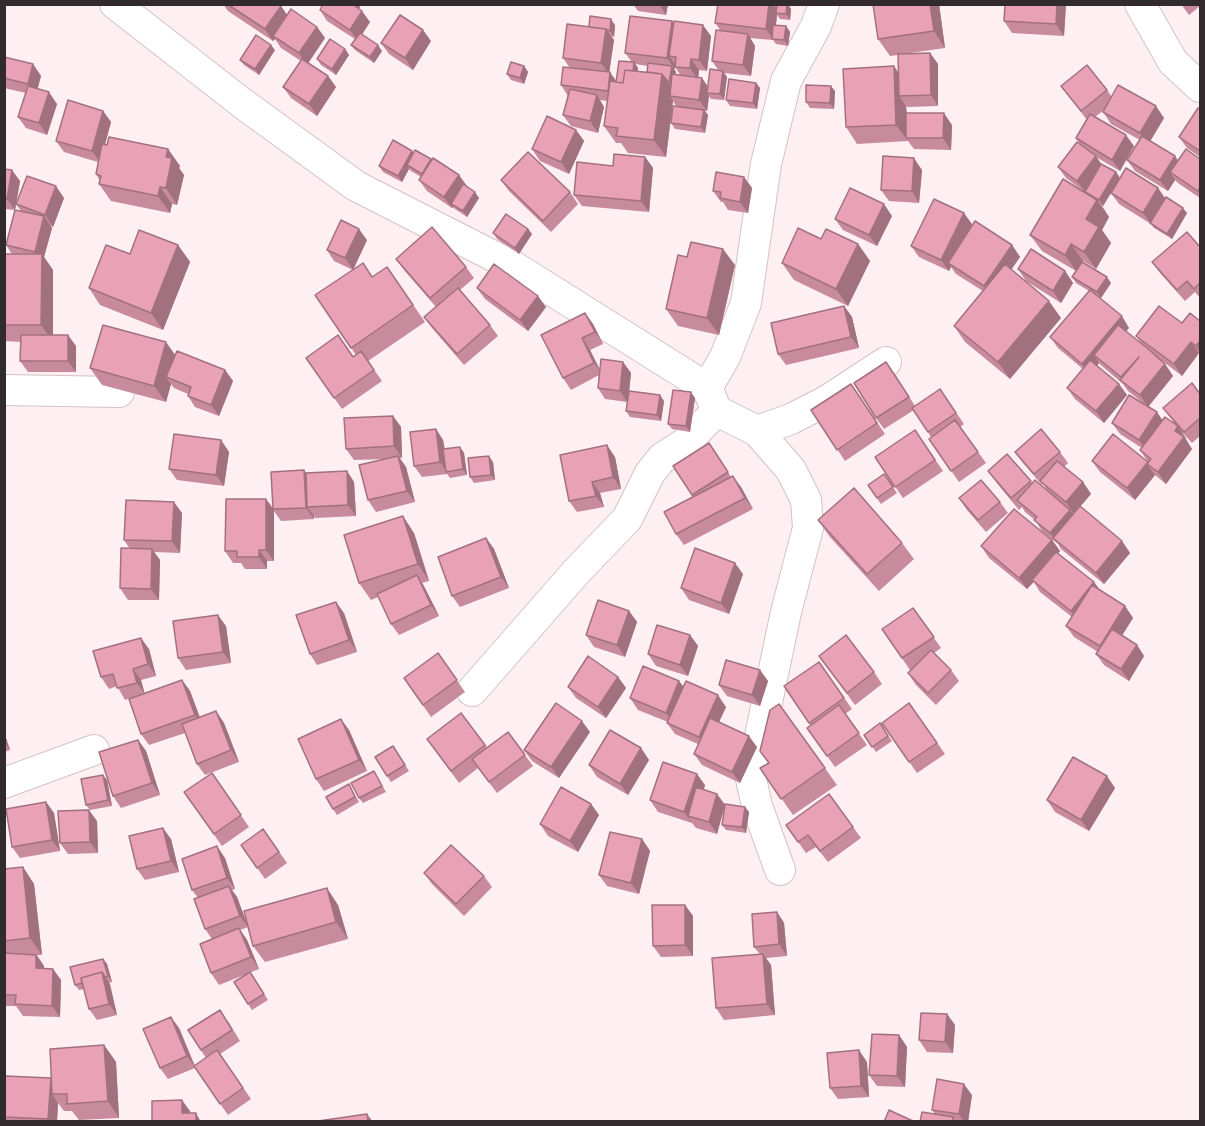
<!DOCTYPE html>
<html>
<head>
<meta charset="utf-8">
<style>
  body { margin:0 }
  #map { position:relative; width:1205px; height:1126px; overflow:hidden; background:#feeff3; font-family:Rubik,sans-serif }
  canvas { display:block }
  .frame { position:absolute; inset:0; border:6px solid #322b2d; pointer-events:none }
</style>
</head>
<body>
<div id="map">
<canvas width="1205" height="1126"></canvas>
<div class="frame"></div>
</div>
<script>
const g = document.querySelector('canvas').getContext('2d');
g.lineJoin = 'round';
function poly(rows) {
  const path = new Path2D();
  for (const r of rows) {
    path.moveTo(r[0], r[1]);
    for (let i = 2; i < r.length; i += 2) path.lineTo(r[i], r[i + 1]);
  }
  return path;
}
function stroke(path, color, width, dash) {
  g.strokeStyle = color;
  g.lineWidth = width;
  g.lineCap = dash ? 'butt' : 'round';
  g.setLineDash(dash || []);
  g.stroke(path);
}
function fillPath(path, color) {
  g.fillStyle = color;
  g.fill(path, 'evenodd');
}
const minor = poly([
  [115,4,242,103,356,186,513,266,707,388,717,411,757,431,791,470,806,500,808,528,786,612,751,779,757,806,780,870],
  [1140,4,1173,62,1200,87],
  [707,388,725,357,746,303,766,164,786,81,816,26,824,4],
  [4,390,119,392],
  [757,431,791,419,828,400,886,362],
  [472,691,577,571,627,519,650,473,662,458,684,444,717,411],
  [4,783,94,750]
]);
stroke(minor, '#d3c2c6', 32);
stroke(minor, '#fff', 30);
fillPath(poly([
  [223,4,278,4,281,6,287,15,317,27,325,38,308,63,328,76,336,87,317,116,291,98,283,87,301,61,281,48,275,39,273,41,228,11],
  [633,4,668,4,666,15,638,11],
  [718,4,774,4,777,9,791,9,790,20,780,19,777,15,776,25,786,26,790,32,788,46,776,44,773,40,750,38,755,46,751,76,724,73,727,77,724,100,711,99,709,96,707,111,705,111,708,115,705,133,675,129,671,123,676,106,673,101,666,157,628,153,621,143,616,143,604,126,607,101,600,100,604,107,598,133,571,126,563,115,568,96,561,85,570,68,563,58,589,27,615,25,614,37,611,36,614,40,609,72,616,81,632,62,625,53,673,24,711,36,707,71,699,70,698,78,702,78,708,87,719,71,712,61,721,31,715,23],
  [635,64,648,66,647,72,637,71,638,68],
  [675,64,675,67,681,76,675,75,676,72,674,69,675,69],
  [873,4,939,4,945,48,903,54,930,53,938,64,938,106,907,107,906,106,907,113,952,125,951,150,914,149,908,141,857,144,846,127,894,66,898,73,898,55,890,56,878,39],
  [1005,4,1066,4,1064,36,1012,33,1004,21],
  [1181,4,1200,4,1200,6,1189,15],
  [360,7,359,9,370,22,362,34,382,51,374,63,355,50,351,45,355,39,327,21,320,10],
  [431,41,413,70,389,54,381,43],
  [345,49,349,55,336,75,321,65,317,59],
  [275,50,259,75,244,65,240,60],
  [4,57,33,64,41,76,37,89,57,104,47,135,26,128,18,117,26,93,4,88],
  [524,66,528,72,524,84,511,80,507,74],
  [756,83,760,88,757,109,730,106,726,100],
  [1061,86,1107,90,1112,97,1164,118,1150,141,1178,160,1200,159,1200,198,1178,183,1175,180,1168,191,1135,171,1127,160,1140,140,1111,124,1103,112,1104,110,1095,117,1134,146,1120,171,1096,157,1101,164,1116,172,1120,178,1158,188,1165,198,1187,213,1172,239,1154,228,1151,224,1119,204,1111,193,1103,206,1101,204,1109,217,1102,230,1111,243,1096,269,1083,261,1082,262,1111,283,1101,298,1096,295,1129,328,1126,331,1142,344,1136,336,1182,323,1200,321,1200,354,1199,353,1182,376,1156,356,1165,364,1173,376,1148,407,1163,420,1176,425,1163,408,1200,394,1200,436,1192,443,1181,431,1186,438,1185,439,1192,449,1166,484,1155,475,1135,500,1100,472,1092,461,1148,462,1140,450,1142,448,1120,434,1112,423,1147,406,1128,391,1123,384,1102,366,1099,363,1097,366,1119,384,1127,395,1104,423,1075,399,1067,388,1083,369,1058,348,1050,337,1089,291,1076,283,1072,277,1076,271,1042,251,1030,235,1086,193,1066,178,1058,167,1080,145,1076,138,1087,120],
  [835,91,834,109,810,108,806,102],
  [1200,109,1200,157,1187,148,1179,137],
  [103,111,111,122,105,145,168,149,180,166,179,168,184,175,177,205,172,204,170,213,111,201,99,184,100,181,96,174,98,162,64,152,56,141],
  [576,130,584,141,569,174,540,161,532,149],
  [412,151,414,153,432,160,467,186,479,198,467,217,455,209,453,207,452,208,427,191,419,180,421,177,411,171,409,169,402,182,383,172,379,166],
  [645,157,653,168,649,212,582,206,574,195,613,166],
  [4,169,20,181,15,210,4,209],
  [922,170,919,203,889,201,881,190],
  [744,177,752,188,748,213,728,210,723,202,721,202,713,191],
  [501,180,570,192,578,204,551,232,509,191],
  [64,198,53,227,50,225,52,228,44,257,53,270,53,335,76,346,76,372,28,372,20,361,21,342,4,341,4,325,12,254,6,245,21,211,16,204],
  [892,216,877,246,843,230,835,219],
  [972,224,968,233,1012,245,1020,257,1011,269,1061,318,1010,379,965,342,954,326,983,291,956,274,951,267,949,271,919,257,911,246],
  [528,229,532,234,519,254,497,239,493,233],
  [821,239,858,244,870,261,848,306,794,280,782,263],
  [367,240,353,270,334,261,327,250],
  [178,245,190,262,163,330,100,305,89,288,130,254],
  [1200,247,1200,298,1195,292,1185,301,1160,273,1152,262],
  [396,259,466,267,474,278,460,290,490,325,498,336,464,365,432,328,424,317,436,307,404,270],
  [735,265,719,335,678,326,666,309],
  [387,267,425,322,368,361,382,381,342,409,306,358,353,357,356,355,315,295,372,277],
  [1018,269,1065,271,1073,283,1061,303,1026,281],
  [477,288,546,307,528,331,485,299],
  [844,306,852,317,859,348,786,365,778,354],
  [585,313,593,324,603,344,590,350,600,371,623,362,631,373,629,391,664,401,661,421,630,417,626,411,627,402,605,399,598,388,599,375,571,390,563,378],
  [175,355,225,370,233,381,219,416,195,407,188,396,188,394,174,388,171,384,166,402,102,385,90,368],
  [894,373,915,406,940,389,964,424,960,427,986,463,959,482,929,439,931,437,914,410,884,429,876,418],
  [851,384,885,434,845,461,811,410],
  [695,398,690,432,672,429,668,424],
  [393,416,401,427,402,458,400,458,406,467,415,502,376,512,368,500,387,459,354,460,346,449],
  [436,429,443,440,445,449,460,447,464,453,467,475,450,478,447,474,422,477,414,466],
  [915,430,943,471,903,498,875,457],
  [221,440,229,452,224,486,177,480,169,469],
  [709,443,731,477,741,487,753,509,684,545,676,534,693,497,673,466],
  [1015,452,1060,452,1068,463,1064,467,1083,482,1091,494,1080,506,1122,541,1130,553,1104,584,1061,549,1058,544,1042,531,1035,520,1025,512,1022,507,1019,510,996,482,988,471,1007,454,1032,483,1047,490,1043,484,1042,485,1023,463],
  [615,457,621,489,600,493,604,507,577,512,569,501],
  [493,462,495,480,474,483,470,477],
  [304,470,306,473,347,471,354,482,356,516,315,518,314,516,314,519,281,521,274,511,274,561,267,561,267,569,245,569,241,563,233,563,225,551,266,499,273,508],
  [884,474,897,493,881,504,868,485],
  [959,498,1000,502,1008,513,986,532,967,510],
  [182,513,180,553,154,552,160,560,159,600,128,600,120,588,130,549,124,540],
  [818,520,902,543,914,559,879,591,830,537],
  [414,533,429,581,422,583,439,616,399,635,391,624,378,597,371,600,359,583],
  [486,538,494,549,509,588,460,607,452,596],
  [1052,540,1060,551,1058,553,1094,582,1100,590,1125,606,1133,618,1122,635,1137,645,1144,656,1129,681,1104,665,1096,654,1098,652,1074,637,1066,626,1072,617,1040,592,1034,582,1027,589,989,558,981,546],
  [743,574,729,614,689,600,681,588],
  [913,608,941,648,934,653,951,670,959,681,936,705,916,685,908,673,913,668,910,670,882,629],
  [629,611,637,622,625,657,594,647,586,635],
  [344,613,357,652,317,665,310,654],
  [226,626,231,663,186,670,178,658],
  [690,635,698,646,688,676,656,666,648,654],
  [149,649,156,676,141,680,144,693,182,680,190,691,200,718,216,711,224,723,239,762,205,775,197,764,185,733,149,745,141,734,137,696,125,700,117,686,109,689,101,677],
  [438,653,465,692,431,717,404,678],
  [819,656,874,672,882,684,855,705],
  [819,662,852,709,845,714,867,745,835,767,807,728,810,725,784,686],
  [760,670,768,681,760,706,727,696,719,685],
  [618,677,626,688,606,718,576,698,568,687],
  [679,681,684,687,726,707,719,722,757,747,740,783,702,765,694,754,698,744,675,734,667,723,668,722,638,710,630,698],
  [909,703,945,754,917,773,882,723],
  [779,704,837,785,793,815,760,768,768,763,760,751],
  [461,713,487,747,508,732,533,766,497,793,478,768,459,783,427,739],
  [880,723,892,741,876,752,864,735],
  [349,730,367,771,324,791,316,779],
  [4,732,10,750,4,752],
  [590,732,559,778,532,761,524,750],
  [138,740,146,751,160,795,121,808,113,796],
  [393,746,409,771,391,782,375,757],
  [641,748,649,760,628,795,597,777,589,765],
  [374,771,386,792,363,803,359,798],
  [212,773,249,827,222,846,184,792],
  [107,780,112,806,90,810,86,805],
  [349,784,359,802,337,815,333,809],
  [705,785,704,790,717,794,725,805,745,807,749,812,746,833,726,830,722,825,725,805,717,834,696,828,692,823,658,812,650,800],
  [1115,788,1089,831,1055,812,1047,800],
  [829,794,861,838,828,862,816,847,806,853,786,825],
  [46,802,54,813,60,851,20,858,12,847],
  [591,804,599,815,578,852,548,836,540,824],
  [97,821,98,853,68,854,60,843],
  [263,829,287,863,265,879,241,845],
  [171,839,179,872,145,880,137,869],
  [642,839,650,851,639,894,607,886,599,875],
  [225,858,235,889,232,890,237,897,247,924,338,905,348,939,265,962,253,946,248,927,240,930,247,940,259,969,219,985,211,973,212,939,205,929,198,898,192,890],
  [23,867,34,884,42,955,37,955,44,966,44,968,53,969,61,980,60,1017,23,1016,16,1006,4,1006,4,869],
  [424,873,484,876,492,887,464,916,432,884],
  [685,905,693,916,693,956,661,957,653,946],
  [777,912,784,923,787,956,766,958,771,965,775,1015,724,1020,716,1008,760,954,754,947],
  [103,959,107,964,112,982,109,983,117,1015,97,1020,89,1009,84,989,79,990,75,985],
  [254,978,268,1000,252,1010,248,1004],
  [947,1014,955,1025,953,1053,927,1052,919,1040],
  [228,1021,240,1041,220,1054,251,1099,228,1115,195,1068,168,1079,160,1068,179,1028,195,1066,206,1058,188,1030],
  [899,1035,907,1047,905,1087,877,1086,869,1075],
  [104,1045,116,1062,119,1118,79,1120,72,1111,64,1111,58,1103,57,1122,4,1122,6,1120,4,1119,4,1094,51,1078],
  [867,1062,869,1097,838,1099,830,1088],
  [972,1095,968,1122,920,1122,935,1114,932,1110]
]), '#c88a9d');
fillPath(poly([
  [350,4,358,4,360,7,356,13],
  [659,4,668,4,666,15],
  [769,4,774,4,778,11,776,13,777,15,774,39,773,39,766,29],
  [787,4,788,4,791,9,790,20,786,14],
  [930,4,939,4,945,48,934,31],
  [1057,4,1066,4,1064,36,1056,24],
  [281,6,289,18,273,36,275,39,273,41,265,29],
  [362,11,370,22,358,41,350,30],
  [611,19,615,25,614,37,610,31],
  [672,21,680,32,669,56,675,64,675,69,667,58],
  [703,25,711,36,707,71,699,60],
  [786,26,790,32,788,46,784,40],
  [317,27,325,38,307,65,299,53],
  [606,29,614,40,609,74,601,63],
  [423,30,431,41,413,70,405,58],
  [748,34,755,46,751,76,743,65],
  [271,45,275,50,259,75,255,69],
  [378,45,382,51,374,63,370,57],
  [345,49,349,55,336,75,332,69],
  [930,53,938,64,938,106,931,95],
  [691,59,699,70,698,80,690,68],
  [634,62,638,68,634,98,630,92],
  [33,64,41,76,36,95,28,84],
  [524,66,528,72,524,84,520,78],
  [672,66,676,72,673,89,669,83],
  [894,66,905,83,899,96,906,106,908,138,906,138,908,141,896,125],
  [723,71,727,77,724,100,720,94],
  [610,72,618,84,616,102,608,91],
  [662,74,674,91,670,96,673,101,666,157,654,140],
  [328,76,336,87,317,116,309,104],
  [702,78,710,90,707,93,709,96,707,111,699,100],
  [756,83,760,88,757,109,753,103],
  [831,86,835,91,834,109,830,103],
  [49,92,57,104,47,135,39,123],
  [597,95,604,107,598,133,590,121],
  [1156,106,1164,118,1148,145,1140,133],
  [704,110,708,115,705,133,701,127],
  [103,111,111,122,100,162,92,151],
  [944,113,952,125,951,150,943,138],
  [576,130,584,141,569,174,561,162],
  [1126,135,1134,146,1120,171,1112,160],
  [168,149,180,166,179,168,184,175,177,205,166,188,166,157],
  [412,151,416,157,407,165,409,169,402,182,398,176],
  [1096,156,1104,168,1085,192,1077,181],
  [1175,156,1183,168,1170,172,1175,180,1168,191,1160,180],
  [645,157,653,168,649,212,641,201],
  [914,158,922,170,919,203,912,191],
  [12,170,20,181,15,210,7,199],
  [1116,172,1120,178,1103,206,1099,200],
  [459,175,467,186,451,204,453,207,452,208,444,197],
  [744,177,752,188,748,213,740,202],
  [56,186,64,198,53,227,45,215],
  [160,187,172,204,170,213,158,196],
  [1158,188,1166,200,1151,224,1143,213],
  [475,192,479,198,467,217,463,211],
  [1097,200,1109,217,1102,230,1111,243,1096,269,1084,252,1086,219],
  [884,204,892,216,877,246,869,235],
  [1183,208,1187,213,1172,239,1167,234],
  [964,213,972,224,952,265,948,263,951,267,949,271,941,260],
  [44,216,52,228,44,257,53,270,53,342,41,325,42,262,35,252],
  [359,229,367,240,353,270,345,258],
  [528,229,532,234,519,254,515,248],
  [858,244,870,261,848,306,836,289],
  [1071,244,1083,261,1077,272,1065,255],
  [178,245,190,262,163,330,151,313],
  [1012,245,1020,257,992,298,984,286],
  [723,249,735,265,719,335,707,318],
  [1065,271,1073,283,1061,303,1053,291],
  [1107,277,1111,283,1101,298,1097,292],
  [538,296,546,307,528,331,520,320],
  [1049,301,1061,318,1010,379,998,362],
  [844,306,852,317,859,348,851,337],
  [585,313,593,324,603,344,595,332],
  [1122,316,1129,328,1101,361,1094,355,1099,363,1090,375,1082,364],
  [68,335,76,346,76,372,68,361],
  [582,338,590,350,602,374,594,363],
  [1200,341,1200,352,1196,346],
  [166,342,178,359,166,377,171,384,166,402,154,386],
  [1191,342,1199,353,1182,376,1174,364],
  [623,362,631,373,628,403,620,391],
  [1165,364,1173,376,1148,407,1140,395],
  [225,370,233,381,219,416,211,405],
  [1119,384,1127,395,1104,423,1096,411],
  [691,392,695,398,690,432,686,426],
  [660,395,664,401,661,421,657,415],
  [1157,412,1165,424,1147,451,1139,440],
  [393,416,401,427,402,458,394,446],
  [1178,426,1192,449,1166,484,1158,472,1175,431],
  [436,429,443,440,448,472,447,472,440,462],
  [221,440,229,452,224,486,216,475],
  [607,445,615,457,621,489,613,477],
  [460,447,464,453,467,475,463,469],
  [398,456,406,467,415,502,407,491],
  [489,456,493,462,495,480,491,475],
  [1148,462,1147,464,1155,475,1135,500,1127,488],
  [304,470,312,481,307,507,314,516,314,519,306,508],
  [347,471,354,482,356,516,348,505],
  [733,476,741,487,753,509,745,498],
  [592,482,600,493,604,507,596,496],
  [1083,482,1091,494,1074,514,1066,502],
  [266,499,274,511,274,561,266,550],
  [174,502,182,513,180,553,172,541],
  [1070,510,1078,521,1053,538,1058,545,1050,533],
  [403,516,414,533,429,581,418,564],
  [486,538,494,549,509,588,501,577],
  [1052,540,1060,551,1027,589,1019,578],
  [1122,541,1130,553,1104,584,1096,573],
  [152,549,160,560,159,600,151,589],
  [259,550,267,561,267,569,259,557],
  [735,563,743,574,729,614,721,603],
  [417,575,424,586,439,616,431,605],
  [1094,582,1102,593,1078,622,1071,611],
  [336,602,344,613,357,652,349,640],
  [1125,606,1133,618,1108,658,1100,646],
  [629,611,637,622,625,657,617,645],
  [218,615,226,626,231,663,223,652],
  [690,635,698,646,688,676,680,665],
  [141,638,149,649,156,676,148,664],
  [1137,645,1144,656,1129,681,1121,669],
  [133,669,141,680,145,694,137,683],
  [760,670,768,681,760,706,752,695],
  [618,677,626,688,606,718,598,707],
  [182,680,190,691,203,726,195,715],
  [679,681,687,692,674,724,666,713],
  [718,695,726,707,707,748,699,737],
  [216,711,224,723,239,762,231,750],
  [341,719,349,730,367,771,359,760],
  [582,721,590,732,559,778,551,767],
  [4,732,10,750,4,742],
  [749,736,757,747,740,783,732,772],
  [138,740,146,751,160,795,152,783],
  [641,748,649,760,628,795,620,784],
  [697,774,705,785,694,818,688,816,692,823,684,812],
  [103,775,107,780,112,806,108,800],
  [1107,776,1115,788,1089,831,1081,820],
  [717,794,725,805,717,834,709,822],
  [46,802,54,813,60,851,52,840],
  [591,804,599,815,578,852,570,841],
  [745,807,749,812,746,833,742,827],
  [89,810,97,821,98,853,90,842],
  [163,828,171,839,179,872,171,861],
  [642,839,650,851,639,894,631,883],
  [217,846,225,858,235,889,227,878],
  [23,867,34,884,42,955,30,938],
  [229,886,237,897,248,927,240,916],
  [327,888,338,905,348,939,336,922],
  [685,905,693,916,693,956,685,945],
  [777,912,784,923,787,956,779,944],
  [239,928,247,940,259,969,251,957],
  [763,954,771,965,775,1015,767,1004],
  [36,955,44,966,44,980,36,968],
  [103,959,107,964,112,982,108,976],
  [53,969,61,980,60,1017,52,1006],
  [102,972,110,984,117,1015,109,1004],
  [947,1014,955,1025,953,1053,945,1042],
  [171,1017,179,1028,195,1067,187,1056],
  [899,1035,907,1047,905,1087,897,1076],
  [104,1045,116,1062,119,1118,108,1101],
  [859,1050,867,1062,869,1097,861,1086],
  [51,1078,52,1094,58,1103,57,1122,50,1122,48,1119],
  [964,1084,972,1095,968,1122,964,1122,959,1114],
  [182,1100,190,1111,190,1122,182,1113],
  [196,1113,201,1122,196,1122],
  [367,1114,373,1122,368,1122]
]), '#a2717f');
const building = poly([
  [227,4,278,4,281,6,265,29,227,4],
  [323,4,352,4,362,11,350,30,320,10,323,4],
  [718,4,769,4,766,29,715,23,718,4],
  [777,4,787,4,786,14,776,13,777,4],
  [873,4,930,4,934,31,878,39,873,4],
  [1005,4,1057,4,1056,24,1004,21,1005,4],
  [291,9,317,27,299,53,273,36,291,9],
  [400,15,423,30,405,58,381,43,400,15],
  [590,16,611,19,610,31,607,30,606,29,589,27,590,16],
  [630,16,672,21,667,58,625,53,630,16],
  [674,21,703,25,699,60,691,59,690,68,675,67,676,57,669,56,674,21],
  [567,24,606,29,601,63,563,58,567,24],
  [773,25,786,26,784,40,772,39,773,25],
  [716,30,748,34,743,65,712,61,716,30],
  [360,33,378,45,370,57,351,45,360,33],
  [256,35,271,45,255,69,240,60,256,35],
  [330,39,345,49,332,69,317,59,330,39],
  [930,53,931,95,899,96,898,54,930,53],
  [4,57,33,64,28,84,4,78,4,57],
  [302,59,328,76,309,104,283,87,302,59],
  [619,61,634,62,633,71,625,70,623,83,616,82,619,61],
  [511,62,524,66,520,78,507,74,511,62],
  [648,63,672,66,669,83,662,74,647,72,648,63],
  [1087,65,1107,90,1081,111,1061,86,1087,65],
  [894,66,896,125,846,127,843,69,894,66],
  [563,67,610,72,608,91,561,85,563,67],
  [710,69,723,71,720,94,707,93,710,69],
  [625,70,662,74,654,140,616,136,618,128,604,126,610,81,623,83,625,70],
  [672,74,702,78,699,100,670,96,672,74],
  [729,79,756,83,753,103,726,100,729,79],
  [806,85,831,86,830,103,806,102,806,85],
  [1118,85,1156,106,1140,133,1103,112,1118,85],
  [28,86,49,92,39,123,18,117,28,86],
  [570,89,597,95,590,121,563,115,570,89],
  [68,100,103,111,92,151,56,141,68,100],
  [673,106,704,110,701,127,671,123,673,106],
  [1198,108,1200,109,1200,151,1179,137,1198,108],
  [906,113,944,113,943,138,906,138,906,113],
  [1090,114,1126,135,1112,160,1076,138,1090,114],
  [547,116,576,130,561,162,532,149,547,116],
  [1142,136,1175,156,1160,180,1127,160,1142,136],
  [109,137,168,149,166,157,172,158,166,188,160,187,158,196,99,184,101,176,96,174,102,144,107,145,109,137],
  [393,140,412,151,398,176,379,166,393,140],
  [1077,142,1096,156,1077,181,1058,167,1077,142],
  [1186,149,1200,159,1200,187,1198,191,1170,172,1186,149],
  [415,150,431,159,422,174,407,165,415,150],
  [528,152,570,192,543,221,501,180,528,152],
  [614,154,645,157,641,201,574,195,577,162,613,166,614,154],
  [883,156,914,158,912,191,881,190,883,156],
  [433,158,459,175,444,197,419,180,433,158],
  [1101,164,1116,172,1099,200,1085,192,1101,164],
  [1126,168,1158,188,1143,213,1111,193,1126,168],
  [4,169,12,170,7,199,4,199,4,169],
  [716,172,744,177,740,202,720,198,721,192,713,191,716,172],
  [27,176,56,186,45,215,16,204,27,176],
  [1063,179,1097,200,1086,219,1099,227,1084,252,1071,244,1065,255,1030,235,1063,179],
  [463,184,475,192,463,211,451,204,463,184],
  [850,188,884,204,869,235,835,219,850,188],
  [1166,197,1183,208,1167,234,1150,223,1166,197],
  [934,199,964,213,941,260,911,246,934,199],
  [15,210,44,216,35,252,6,245,15,210],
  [506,214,528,229,515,248,493,233,506,214],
  [341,220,359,229,345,258,327,250,341,220],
  [975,221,1012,245,984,286,948,263,975,221],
  [432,227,466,267,430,298,396,259,432,227],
  [798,228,821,239,826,229,858,244,836,289,782,263,798,228],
  [139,230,178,245,151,313,89,288,106,245,130,254,139,230],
  [1187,232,1200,247,1200,283,1194,289,1187,281,1177,290,1152,262,1187,232],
  [691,242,723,249,707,318,666,309,678,255,687,257,691,242],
  [1031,249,1065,271,1053,291,1018,269,1031,249],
  [4,254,42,254,41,325,4,325,4,254],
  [1082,262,1107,277,1097,292,1072,277,1082,262],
  [363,263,372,277,387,267,413,305,351,348,315,295,363,263],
  [494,264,538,296,520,320,477,288,494,264],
  [1005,264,1049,301,998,362,954,326,1005,264],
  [458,288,490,325,457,354,424,317,458,288],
  [1090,290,1122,316,1082,364,1050,337,1090,290],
  [844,306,851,337,778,354,771,323,844,306],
  [1159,306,1182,323,1190,313,1200,321,1200,341,1196,346,1191,342,1174,364,1136,336,1159,306],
  [585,313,595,332,582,338,594,363,563,378,541,335,585,313],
  [103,325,166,342,154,386,90,368,103,325],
  [1118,325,1146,347,1165,364,1140,395,1120,380,1139,357,1121,377,1094,355,1118,325],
  [21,335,68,335,68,361,20,361,21,335],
  [338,335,353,357,361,351,374,370,334,398,306,358,338,335],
  [177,351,225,370,211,405,188,396,191,387,166,377,177,351],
  [601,359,623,362,620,391,598,388,601,359],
  [1090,360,1119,384,1096,411,1067,388,1090,360],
  [886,362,909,397,876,418,854,383,886,362],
  [1192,383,1200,394,1200,418,1184,432,1163,408,1192,383],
  [851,384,877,423,837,450,811,410,851,384],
  [940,389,956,413,928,432,912,408,940,389],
  [673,390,691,392,686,426,668,424,673,390],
  [629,391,660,395,657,415,626,411,629,391],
  [1129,395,1157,412,1139,440,1112,423,1129,395],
  [393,416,394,446,346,449,344,418,393,416],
  [1165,417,1178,426,1175,431,1184,437,1158,472,1147,464,1151,459,1140,450,1165,417],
  [955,420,978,452,951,471,929,439,955,420],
  [436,429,440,462,414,466,410,432,436,429],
  [1041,429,1060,452,1034,474,1015,452,1041,429],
  [915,430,935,460,895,487,875,457,915,430],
  [174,434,221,440,216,475,169,469,174,434],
  [1113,434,1148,462,1127,488,1092,461,1113,434],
  [709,443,728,472,692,495,673,466,709,443],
  [607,445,613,477,592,482,596,496,569,501,560,455,607,445],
  [460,447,463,469,446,472,443,449,460,447],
  [1007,454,1031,481,1011,498,988,471,1007,454],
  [398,456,407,491,368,500,359,465,398,456],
  [489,456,491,475,470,477,468,458,489,456],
  [1057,461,1083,482,1066,502,1040,481,1057,461],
  [304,470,306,508,273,509,271,472,304,470],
  [347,471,348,505,307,507,306,473,347,471],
  [884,474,893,487,877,498,868,485,884,474],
  [733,476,745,498,676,534,664,512,733,476],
  [981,480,1000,502,978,520,959,498,981,480],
  [1035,480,1070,510,1050,533,1034,520,1037,517,1017,500,1035,480],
  [854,488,902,543,867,574,818,520,854,488],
  [226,499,266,499,266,550,259,550,259,557,237,557,237,551,225,551,226,499],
  [126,500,174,502,172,541,124,540,126,500],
  [1080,506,1122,541,1096,573,1053,538,1080,506],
  [1014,509,1052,540,1019,578,981,546,1014,509],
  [403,516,418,564,359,583,344,535,403,516],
  [486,538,501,577,452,596,438,557,486,538],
  [121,548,152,549,151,589,120,588,121,548],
  [695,548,735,563,721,603,681,588,695,548],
  [1056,552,1094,582,1071,611,1032,580,1056,552],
  [417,575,431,605,391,624,377,594,417,575],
  [1092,585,1125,606,1100,646,1066,626,1092,585],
  [598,600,629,611,617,645,586,635,598,600],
  [336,602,349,640,310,654,296,615,336,602],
  [913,608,934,637,902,658,882,629,913,608],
  [218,615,223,652,178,658,173,621,218,615],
  [657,625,690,635,680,665,648,654,657,625],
  [1112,629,1137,645,1121,669,1096,654,1112,629],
  [846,635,874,672,847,693,819,656,846,635],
  [141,638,148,664,133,669,137,683,117,688,113,674,101,677,93,651,141,638],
  [931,650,951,670,928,693,908,673,931,650],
  [438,653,457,680,423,705,404,678,438,653],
  [588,656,618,677,598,707,568,687,588,656],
  [726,660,760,670,752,695,719,685,726,660],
  [819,662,844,698,809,723,784,686,819,662],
  [643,666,679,681,666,713,630,698,643,666],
  [182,680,195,715,141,734,129,699,182,680],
  [686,681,718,695,699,737,667,723,686,681],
  [556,703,582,721,551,767,524,750,556,703],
  [909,703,937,743,909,762,882,723,909,703],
  [779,704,825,768,781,799,760,768,769,763,760,751,770,710,779,704],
  [839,705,859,733,827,756,807,728,839,705],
  [216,711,231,750,197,764,182,724,216,711],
  [461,713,485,745,451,771,427,739,461,713],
  [710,718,749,736,732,772,694,754,710,718],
  [341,719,359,760,316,779,298,739,341,719],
  [880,723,888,736,872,747,864,735,880,723],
  [610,730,641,748,620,784,589,765,610,730],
  [508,732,525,755,489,782,472,759,508,732],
  [138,740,152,783,113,796,99,752,138,740],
  [393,746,405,765,387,776,375,757,393,746],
  [1073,757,1107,776,1081,820,1047,800,1073,757],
  [663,762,697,774,684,812,650,800,663,762],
  [374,771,382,786,359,798,351,783,374,771],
  [212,773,241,815,214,834,184,792,212,773],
  [103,775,108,800,86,805,81,779,103,775],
  [349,784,355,797,333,809,326,797,349,784],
  [561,787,591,804,570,841,540,824,561,787],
  [696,787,717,794,709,822,688,816,696,787],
  [829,794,853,827,820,851,808,835,798,842,786,825,829,794],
  [46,802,52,840,12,847,6,809,46,802],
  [725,804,745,807,742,827,722,825,725,804],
  [89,810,90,842,60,843,58,811,89,810],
  [163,828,171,861,137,869,129,836,163,828],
  [263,829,279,852,257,868,241,845,263,829],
  [610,832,642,839,631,883,599,875,610,832],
  [451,845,484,876,456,904,424,873,451,845],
  [217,846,227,878,192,890,182,859,217,846],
  [23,867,30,938,4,941,4,869,23,867],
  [229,886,240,916,205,929,194,899,229,886],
  [327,888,336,922,253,946,244,911,327,888],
  [652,905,685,905,685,945,653,946,652,905],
  [777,912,779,944,754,947,752,914,777,912],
  [239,928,251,957,211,973,200,944,239,928],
  [4,953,36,955,36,968,53,969,52,1006,15,1004,16,995,4,995,4,953],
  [763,954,767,1004,716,1008,712,958,763,954],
  [103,959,108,976,105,977,102,972,81,978,82,983,75,985,70,967,103,959],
  [102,972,109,1004,89,1009,81,978,102,972],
  [250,972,264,994,248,1004,234,982,250,972],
  [220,1010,232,1030,201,1050,188,1030,220,1010],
  [921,1013,947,1014,945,1042,919,1040,921,1013],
  [171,1017,187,1056,160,1068,143,1029,171,1017],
  [872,1034,899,1035,897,1076,869,1075,872,1034],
  [104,1045,108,1101,67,1104,67,1094,52,1094,50,1049,104,1045],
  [217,1050,243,1088,220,1104,194,1066,217,1050],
  [859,1050,861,1086,830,1088,827,1053,859,1050],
  [5,1076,51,1078,48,1119,4,1117,5,1076],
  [937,1079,964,1084,959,1114,932,1110,937,1079],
  [182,1100,182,1113,196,1113,196,1122,152,1122,152,1101,182,1100],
  [889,1110,915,1122,884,1122,889,1110],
  [922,1112,953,1117,953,1122,920,1122,922,1112],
  [367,1114,368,1122,318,1122,318,1121,367,1114]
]);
fillPath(building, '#e8a1b6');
stroke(building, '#a2717f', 1.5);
</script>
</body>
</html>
